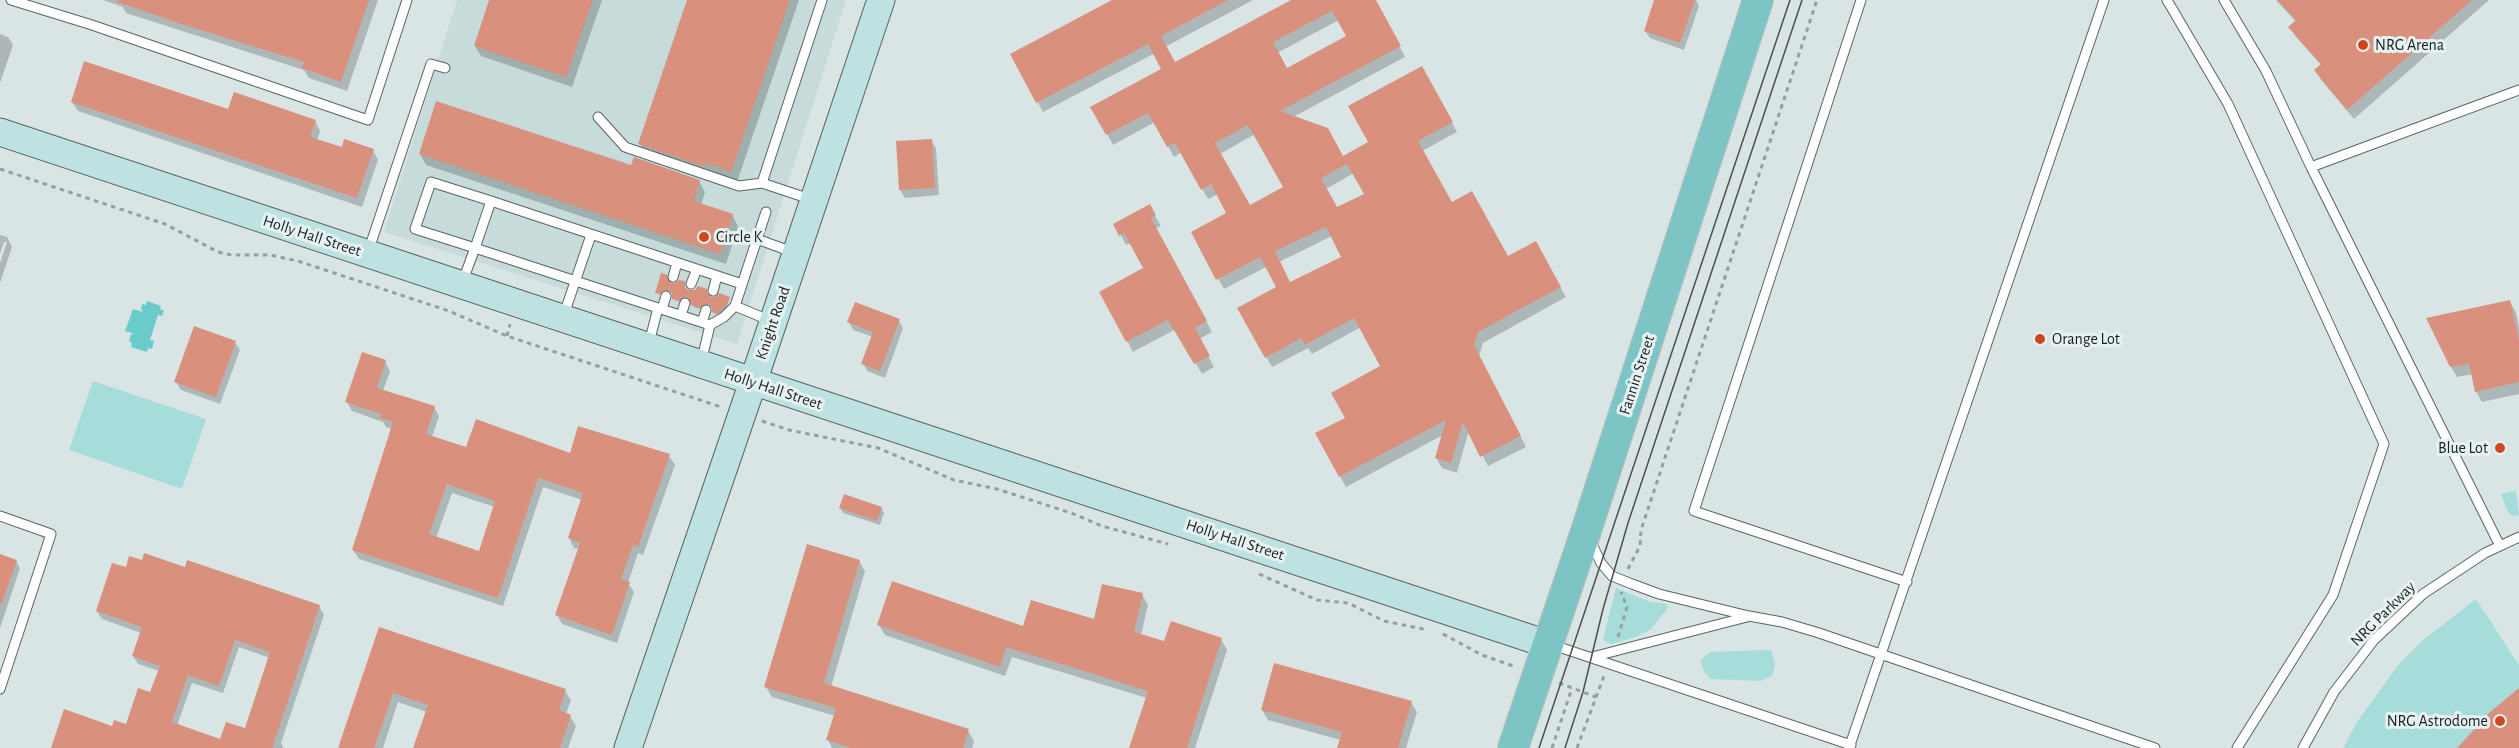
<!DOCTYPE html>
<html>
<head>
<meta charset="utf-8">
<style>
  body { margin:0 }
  canvas { display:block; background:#d9e5e5 }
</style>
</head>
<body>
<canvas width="2519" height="748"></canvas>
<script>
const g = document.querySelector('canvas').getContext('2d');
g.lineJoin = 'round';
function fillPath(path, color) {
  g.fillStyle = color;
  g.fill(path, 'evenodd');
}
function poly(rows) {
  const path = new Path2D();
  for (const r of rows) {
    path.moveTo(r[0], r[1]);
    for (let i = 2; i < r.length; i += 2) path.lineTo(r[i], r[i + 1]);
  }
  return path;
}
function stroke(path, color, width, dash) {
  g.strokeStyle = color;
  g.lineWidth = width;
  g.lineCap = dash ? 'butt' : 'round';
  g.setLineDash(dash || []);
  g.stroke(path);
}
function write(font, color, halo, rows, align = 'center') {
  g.font = font + ' "Alegreya Sans",sans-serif';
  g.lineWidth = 6;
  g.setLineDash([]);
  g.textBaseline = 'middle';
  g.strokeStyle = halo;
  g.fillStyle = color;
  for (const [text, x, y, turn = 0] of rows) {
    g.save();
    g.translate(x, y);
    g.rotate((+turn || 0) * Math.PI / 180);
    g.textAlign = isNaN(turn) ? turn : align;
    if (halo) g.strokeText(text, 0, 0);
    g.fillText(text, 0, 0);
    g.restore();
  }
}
fillPath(poly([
  [457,0,846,0,737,344,384,232]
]), '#c6dbda');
fillPath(poly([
  [93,381,206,419,182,489,69,450],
  [2516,491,2519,515,2512,516,2508,512,2501,494],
  [1616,588,1650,602,1667,604,1668,608,1651,629,1638,636,1612,644,1606,642,1603,639],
  [2476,599,2519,665,2519,688,2490,712,2457,748,2343,748,2357,722,2399,664,2424,639],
  [1771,650,1775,664,1772,676,1761,681,1710,679,1703,670,1701,660,1710,652]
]), '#a6dddb');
fillPath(poly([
  [147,301,161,306,160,309,164,311,162,316,158,315,150,340,154,341,152,349,148,348,147,352,131,347,132,343,129,341,131,334,135,334,125,331,133,309,143,312,141,309,142,304,146,305]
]), '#6accca');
fillPath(poly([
  [103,0,378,0,347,91,309,78,304,70,126,13,123,7],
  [491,0,602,0,572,87,481,56,475,46],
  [689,0,799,0,737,182,646,155,640,144],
  [1115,0,1253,0,1165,47,1174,64,1294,0,1375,0,1405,57,1293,117,1343,157,1370,142,1422,68,1457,132,1422,151,1451,204,1508,258,1535,243,1566,297,1483,343,1479,356,1526,447,1488,466,1469,430,1457,473,1442,468,1436,458,1443,435,1346,487,1317,434,1347,418,1382,367,1361,327,1312,354,1308,348,1272,367,1239,308,1278,288,1266,267,1224,289,1193,233,1228,214,1218,194,1208,199,1182,152,1174,157,1155,122,1113,145,1093,108,1164,70,1155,53,1043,112,1012,55],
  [1339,20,1348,37,1286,69,1277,53],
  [1255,134,1285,187,1250,207,1220,154],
  [1354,173,1366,194,1337,209,1326,189],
  [1332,236,1343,258,1290,284,1279,262],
  [1656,0,1696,0,1699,6,1684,50,1650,38,1645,31],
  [2276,0,2489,0,2354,119,2321,80,2315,70,2321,65,2296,37,2290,27,2296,22],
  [0,34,8,37,13,45,0,83],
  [72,102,229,111,315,121,320,131,317,141,343,149,373,150,378,160,362,207,78,111],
  [931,141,936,148,939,195,905,198,900,190,897,143],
  [420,154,699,181,705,192,701,205,732,215,738,226,726,264,426,165],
  [1149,206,1161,226,1156,228,1212,332,1199,339,1214,367,1202,374,1176,329,1133,352,1101,292,1145,269,1131,243,1126,245,1115,224],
  [0,235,7,237,12,247,0,283,0,263,7,242,4,242,0,254],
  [684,283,686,290,707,296,710,299,728,298,727,307,718,315,711,305,705,305,701,309,694,307,690,298,684,298,680,302,675,300,671,291,665,291,661,295,656,292,670,285],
  [2510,302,2516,312,2519,328,2519,394,2482,402,2476,391,2473,374,2457,377,2451,367],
  [898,320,903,328,885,378,867,371,863,363,873,337,853,330,849,322],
  [235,342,240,350,220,404,181,390,176,382],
  [385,362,390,371,383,391,434,407,439,416,432,437,467,448,571,455,669,456,675,465,643,555,638,553,628,583,634,592,617,643,562,624,557,615,579,549,574,548,569,538,582,500,543,487,503,606,359,559,353,550,392,429,386,427,383,422,352,411,347,402],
  [452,493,495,507,480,553,436,538],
  [840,508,881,508,884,513,880,525,843,513],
  [0,556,16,561,20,568,0,628],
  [859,561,865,571,831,687,968,731,974,741,972,748,832,748,828,740,835,716,772,697,766,687],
  [127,569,186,569,319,606,324,615,281,743,284,748,53,748,113,727,127,726,151,694,159,671,138,664,133,656,141,633,102,619,97,611],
  [239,647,270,658,246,730,221,741,177,726,192,683,223,693],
  [1142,594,1148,605,1141,635,1165,643,1221,639,1227,650,1195,748,1132,748,1147,698,1012,657,1005,676,885,635,879,625,1024,628,1095,621],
  [380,629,565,691,571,700,566,714,570,716,576,726,568,748,415,748,427,712,398,702,383,748,339,748],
  [1411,702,1417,712,1406,748,1338,748,1341,740,1268,720,1262,710]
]), '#0003');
fillPath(poly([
  [118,0,369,0,341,82,302,68,304,62,181,24,117,2],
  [489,0,593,0,566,77,474,46],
  [687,0,790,0,731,172,706,163,705,167,638,144],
  [1112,0,1228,0,1161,36,1175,62,1291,0,1376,0,1401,46,1280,111,1328,128,1343,156,1368,142,1348,106,1422,66,1453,122,1418,141,1452,202,1472,191,1508,256,1536,241,1561,287,1478,332,1474,345,1521,436,1480,457,1463,422,1451,463,1435,458,1446,420,1339,477,1315,433,1345,418,1331,393,1380,366,1354,318,1305,345,1301,338,1265,358,1237,308,1276,287,1260,257,1216,280,1191,232,1226,213,1211,184,1201,190,1175,143,1167,147,1148,113,1106,135,1090,107,1161,69,1148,44,1036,103,1010,54],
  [1332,11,1346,36,1287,68,1273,42],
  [1248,125,1283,187,1250,205,1215,143],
  [1347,164,1364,194,1337,207,1321,178],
  [1326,227,1341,257,1290,282,1275,251],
  [1654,0,1695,0,1680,43,1644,31],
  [2277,0,2472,0,2347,110,2314,70,2321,64,2288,27,2296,20],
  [84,61,228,109,234,92,316,120,310,137,342,147,344,139,374,149,357,198,71,102],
  [436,101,631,165,634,157,700,180,694,201,733,214,720,254,419,154],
  [932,139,935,188,899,190,896,141],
  [1150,204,1156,215,1151,218,1207,321,1195,328,1210,356,1194,364,1168,320,1126,342,1099,292,1143,268,1124,233,1119,236,1113,224],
  [661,273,667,275,671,283,675,283,679,280,685,281,685,288,689,290,695,290,698,286,707,289,707,293,711,297,715,297,719,293,730,297,727,305,716,314,712,312,712,308,709,304,704,304,700,308,691,305,688,297,683,297,679,301,672,299,672,294,669,290,664,290,660,294,655,293],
  [2510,300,2519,340,2519,382,2475,392,2469,364,2450,367,2426,318],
  [855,302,900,319,880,371,861,364,873,332,847,322],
  [194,326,236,341,216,397,174,382],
  [362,352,386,360,377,388,435,406,426,434,466,447,476,419,570,453,578,426,670,454,638,547,633,545,621,579,630,582,612,635,555,615,580,543,568,538,583,493,538,478,498,598,352,550,393,422,380,418,381,414,345,402],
  [447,484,495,501,479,551,429,534],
  [844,494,882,507,877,521,839,508],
  [807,544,860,560,824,683,969,729,963,748,851,748,826,740,836,708,764,687],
  [144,553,185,567,187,560,320,605,272,748,51,748,64,709,112,726,114,720,126,724,138,688,150,692,160,666,132,656,142,627,96,611,112,563,126,567,129,556,142,560],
  [235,640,270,652,245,728,226,722,220,739,172,722,188,675,219,686],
  [0,554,17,560,2,603,0,603],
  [892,581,1023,626,1031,600,1094,619,1102,584,1143,593,1134,632,1164,641,1171,621,1222,638,1187,748,1129,748,1148,691,1006,647,1000,667,877,625],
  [379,627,566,689,559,710,571,715,560,748,413,748,428,705,393,693,374,748,338,748],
  [1274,663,1412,701,1398,748,1337,748,1342,732,1261,710],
  [2519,688,2519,748,2457,748,2490,712]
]), '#d9917d');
const lane = poly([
  [11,0,92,25,368,120,407,0],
  [1861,0,1694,511,1907,582],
  [2167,0,2228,104,2384,444,2333,595,2237,748],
  [2224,0,2266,71,2311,167,2500,546],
  [598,117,625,147,739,186,762,183,813,200],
  [2311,167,2519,90],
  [762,183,822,0],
  [491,201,475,248,415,229,431,182,491,201,742,284],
  [757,239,766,212],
  [368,252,431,64,445,68],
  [673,277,677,263],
  [462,283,475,248,658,308],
  [691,284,697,269],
  [713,291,717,276],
  [662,309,666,296],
  [681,315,685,303],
  [563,317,591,235],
  [771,321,735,306,757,239,795,253],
  [702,322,706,310],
  [710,325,724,317,735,306],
  [649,343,658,308,710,325,701,363],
  [0,516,51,534,0,689],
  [1591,542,1601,563,1612,576,1632,584,1659,594,1749,616,1782,622,1819,633,2155,748],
  [1553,645,1851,745],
  [1592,657,1747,617],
  [1849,748,2104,0],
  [2303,748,2334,692,2374,640,2423,594,2485,553,2519,537]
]);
const secondary = poly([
  [0,132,1547,644],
  [628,748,753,382,881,0]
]);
const primary = poly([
  [1513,748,1586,531,1758,0]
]);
stroke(lane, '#596463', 11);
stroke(secondary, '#596463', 29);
stroke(primary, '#bfc0c0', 32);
stroke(poly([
  [0,169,165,224,218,252,232,255,270,255,298,261,449,311,507,336,721,407],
  [507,336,510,324],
  [762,421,789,430,878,448,954,480,997,489,1071,513,1102,526,1168,544],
  [1628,569,1640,546,1641,530,1817,0],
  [1259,574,1317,600,1348,603,1384,621,1428,630],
  [1443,634,1482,655,1516,667],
  [1618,637,1627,607,1621,592],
  [1559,683,1596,697],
  [1552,748,1572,688],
  [1577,748,1604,676]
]), '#959f9f', 3, [4.5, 4.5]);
stroke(lane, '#fff', 9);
stroke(secondary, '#bee2e2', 27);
stroke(primary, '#7dc5c4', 30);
stroke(poly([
  [1539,748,1790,0],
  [1565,748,1583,692,1603,609,1628,523,1802,0]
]), '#4a5050', 1.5);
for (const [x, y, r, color] of [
  [2363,45,6,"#d0471f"],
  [704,237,6,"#d0471f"],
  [2040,339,6,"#d0471f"],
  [2500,448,6,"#d0471f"],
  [2500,721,6,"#d0471f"]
]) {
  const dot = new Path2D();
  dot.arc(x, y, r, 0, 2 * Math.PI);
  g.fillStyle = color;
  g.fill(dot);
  stroke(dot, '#e6f2f2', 2);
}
write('16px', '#1a1e1e', '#e6f2f2', [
  ["NRG Arena",2375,45],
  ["Circle K",716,237],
  ["Orange Lot",2052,339],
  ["Blue Lot",2488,448,"right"],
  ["NRG Astrodome",2488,721,"right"]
], 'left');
write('16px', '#1a1e1e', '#e6f2f2', [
  ["Holly Hall Street",312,236,18],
  ["Knight Road",773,323,-71],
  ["Fannin Street",1637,375,-72],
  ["Holly Hall Street",773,389,18],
  ["Holly Hall Street",1235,540,18],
  ["NRG Parkway",2383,614,-45]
]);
</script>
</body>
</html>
